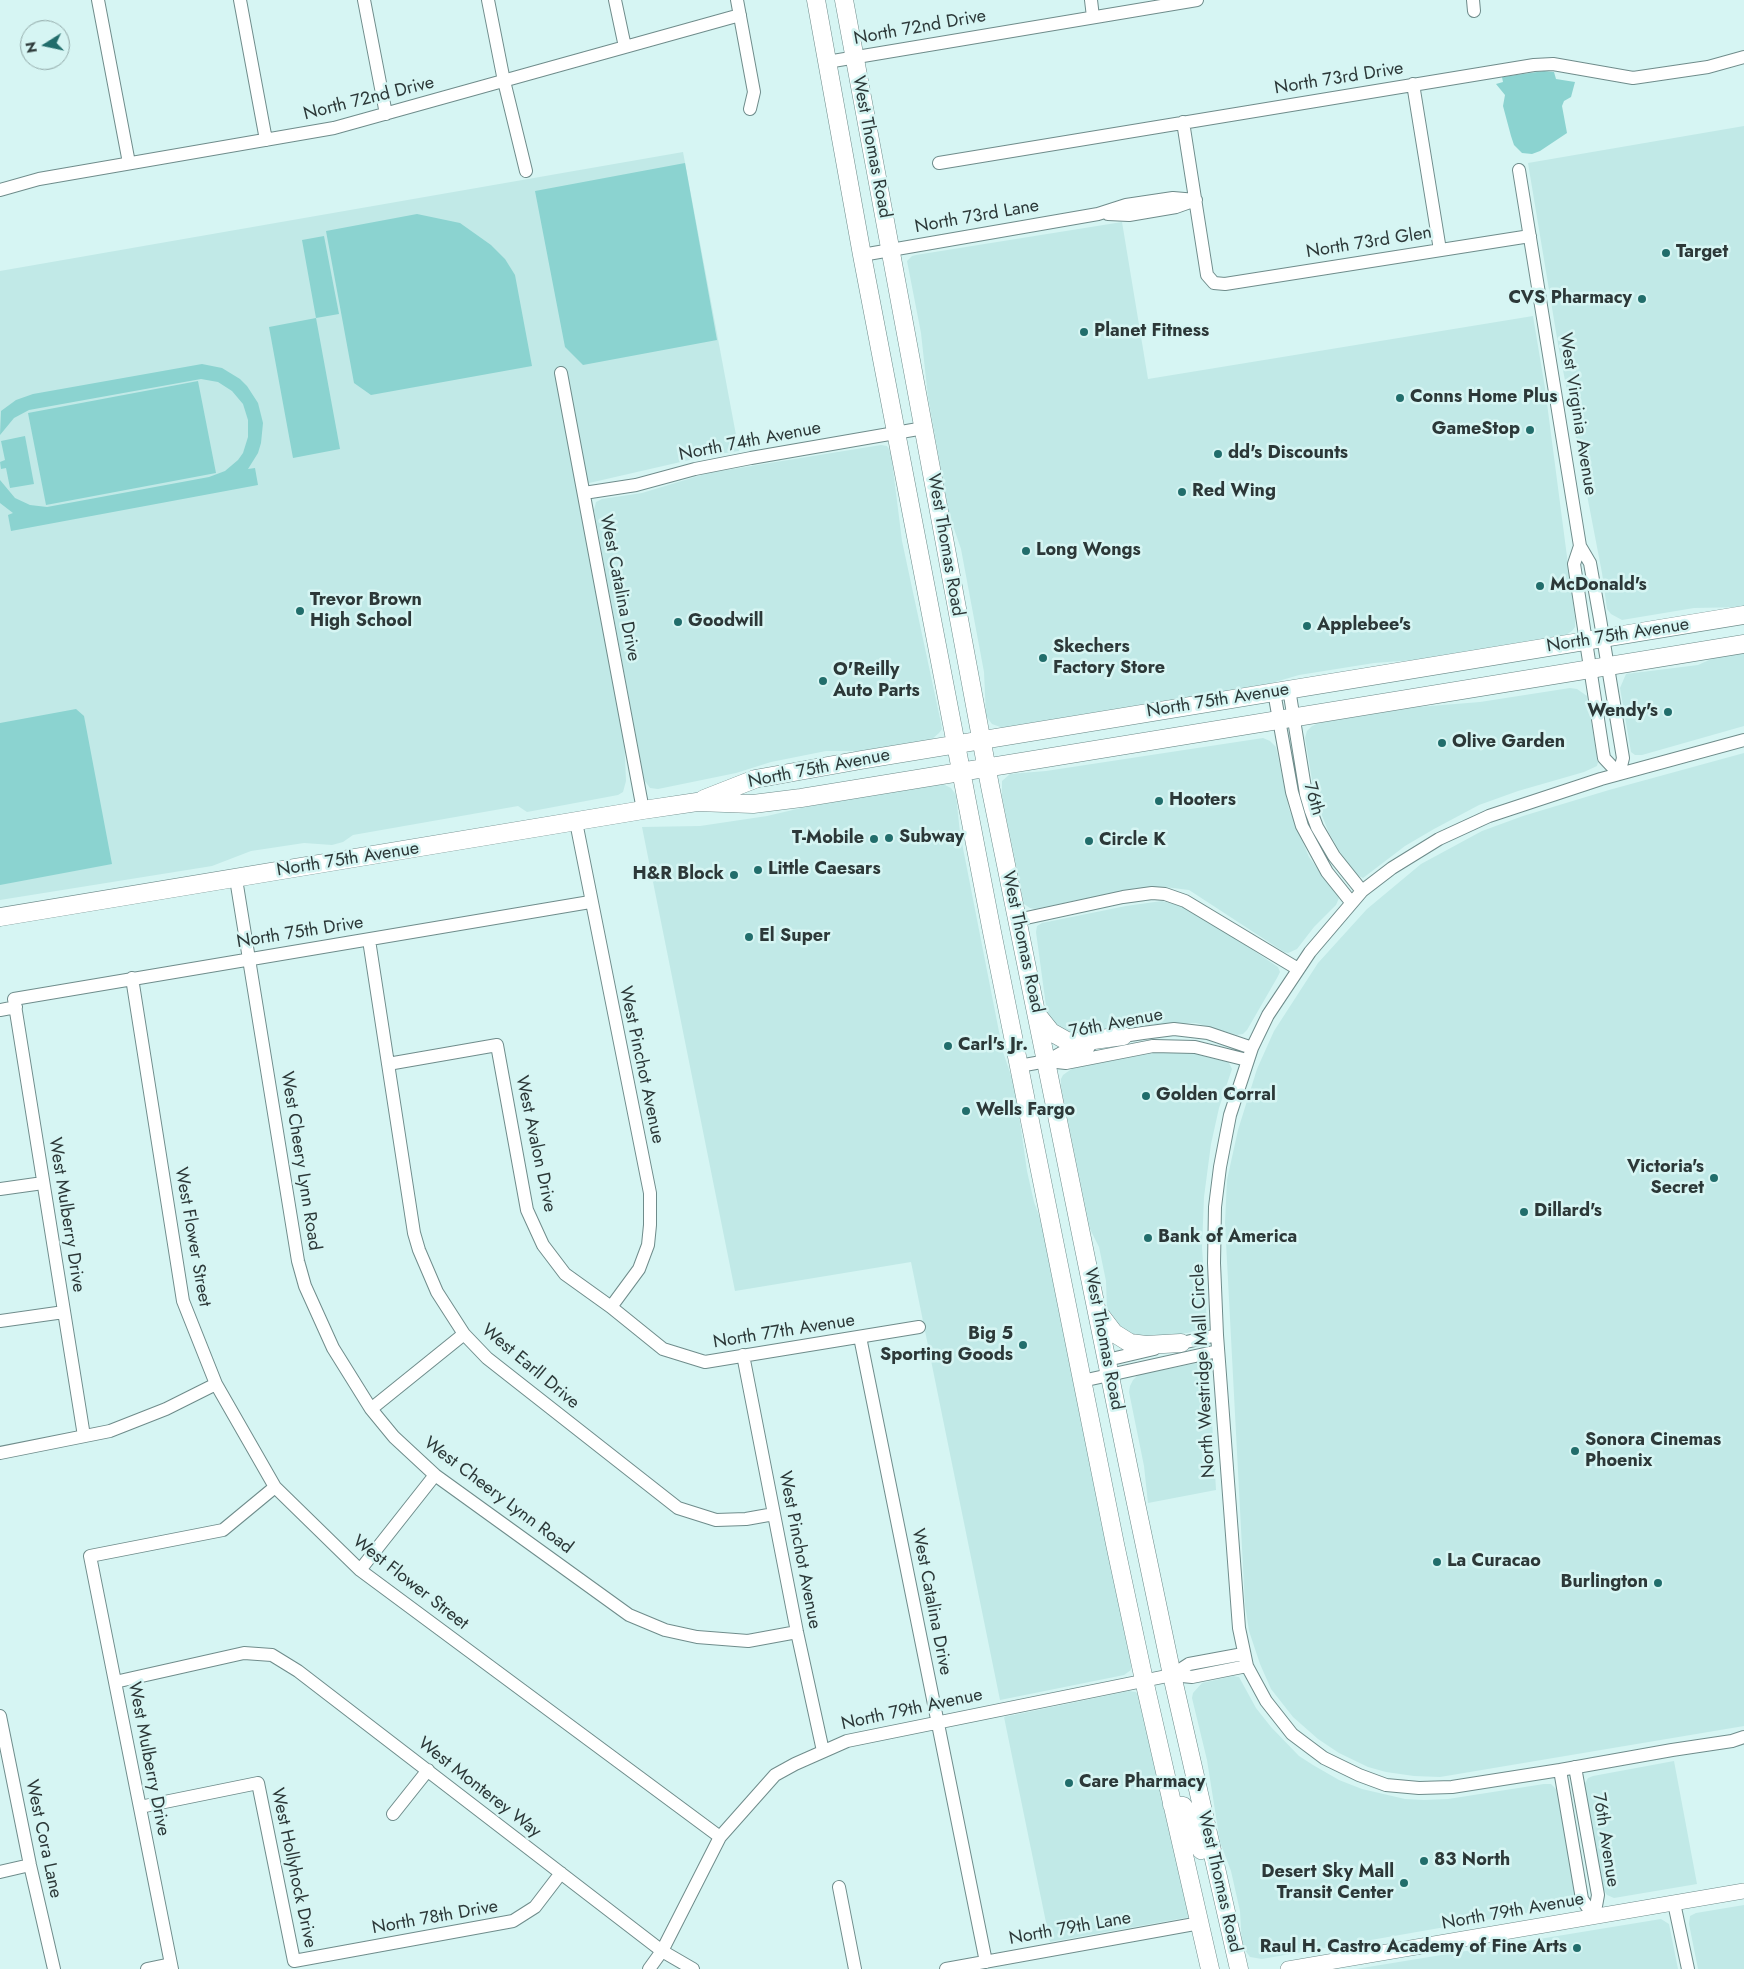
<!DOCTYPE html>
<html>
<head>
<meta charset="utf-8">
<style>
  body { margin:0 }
  #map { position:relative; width:1744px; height:1969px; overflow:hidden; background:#d6f5f3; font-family:Jost,sans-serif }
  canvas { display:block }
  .north { position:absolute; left:20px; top:20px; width:50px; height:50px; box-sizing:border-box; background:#d6f5f3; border:1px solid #92a9a8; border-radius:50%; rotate:260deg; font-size:14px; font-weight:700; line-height:20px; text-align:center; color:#2c3838 }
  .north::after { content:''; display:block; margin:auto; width:18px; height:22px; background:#216d6b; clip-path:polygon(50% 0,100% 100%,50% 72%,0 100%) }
</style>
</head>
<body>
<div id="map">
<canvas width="1744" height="1969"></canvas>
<div class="north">N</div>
</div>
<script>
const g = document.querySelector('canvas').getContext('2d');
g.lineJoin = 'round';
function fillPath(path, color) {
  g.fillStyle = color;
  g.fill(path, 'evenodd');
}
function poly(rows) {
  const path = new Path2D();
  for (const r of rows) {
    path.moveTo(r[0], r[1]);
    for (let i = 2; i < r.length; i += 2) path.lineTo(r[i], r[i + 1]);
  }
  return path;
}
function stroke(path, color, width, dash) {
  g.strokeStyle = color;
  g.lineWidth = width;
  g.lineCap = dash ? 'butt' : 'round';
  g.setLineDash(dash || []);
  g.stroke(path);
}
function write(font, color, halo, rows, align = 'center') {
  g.font = font + ' Jost,sans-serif';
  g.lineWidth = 5;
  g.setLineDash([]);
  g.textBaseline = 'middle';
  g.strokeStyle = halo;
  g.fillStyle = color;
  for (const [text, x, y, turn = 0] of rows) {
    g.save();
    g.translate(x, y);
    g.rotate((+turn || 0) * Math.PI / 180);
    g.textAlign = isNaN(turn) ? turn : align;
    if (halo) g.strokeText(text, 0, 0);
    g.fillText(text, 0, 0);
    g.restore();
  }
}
fillPath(poly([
  [1744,126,1744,607,1694,608,1622,620,1611,614,1607,609,1602,573,1558,344,1528,163],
  [683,152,739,451,711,455,576,486,624,736,626,781,623,792,618,795,527,812,518,806,353,835,343,842,332,845,304,843,251,851,212,866,0,900,0,271],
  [1122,222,1148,379,1533,316,1545,388,1575,618,1575,627,1572,631,1564,636,1428,659,1374,663,1299,675,1258,687,1003,728,992,724,986,716,984,672,961,549,949,514,928,397,921,333,907,261,912,256,916,255],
  [881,445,887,446,891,453,902,541,941,723,942,729,939,733,931,740,859,751,826,751,771,762,736,773,658,789,650,788,644,780,594,510,596,502,602,499,642,493,708,473],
  [1744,652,1744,726,1642,755,1635,755,1631,752,1620,688,1626,674,1698,665,1718,656],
  [1570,688,1577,689,1587,696,1598,762,1597,766,1584,772,1518,791,1479,805,1434,829,1405,846,1363,878,1357,875,1347,864,1329,833,1315,798,1305,738,1307,731,1312,726,1319,723,1418,707,1480,702],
  [1263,738,1270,741,1276,747,1289,809,1309,857,1339,898,1336,905,1314,927,1297,949,1288,953,1284,952,1189,890,1165,887,1138,888,1035,909,1030,908,1024,904,1002,797,1002,781,1010,774,1046,771],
  [1744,753,1744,1726,1440,1777,1414,1776,1386,1772,1368,1767,1339,1753,1318,1739,1293,1717,1271,1689,1260,1664,1249,1631,1245,1605,1225,1223,1227,1180,1238,1130,1257,1069,1274,1031,1318,963,1367,909,1421,864,1482,831,1523,816,1609,790],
  [938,784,945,785,951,788,956,795,960,833,1003,1052,1015,1087,1027,1171,1034,1202,1045,1232,1131,1665,1131,1670,1124,1675,1000,1700,911,1262,735,1291,642,827,700,826,767,816,810,806],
  [1162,901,1185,907,1223,930,1278,967,1280,972,1277,978,1247,1030,1243,1034,1237,1035,1196,1023,1158,1024,1141,1025,1112,1031,1067,1035,1050,1020,1046,1006,1036,932,1037,926,1042,923,1126,906],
  [1159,1052,1183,1052,1208,1054,1228,1061,1232,1069,1219,1108,1211,1144,1204,1197,1202,1247,1207,1322,1204,1328,1199,1331,1144,1340,1122,1335,1107,1310,1106,1281,1099,1247,1090,1229,1061,1087,1061,1079,1063,1075,1073,1068],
  [1202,1362,1207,1364,1209,1369,1216,1490,1148,1503,1144,1466,1129,1392,1130,1386,1133,1380,1138,1375],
  [1233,1676,1239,1677,1256,1708,1271,1727,1299,1756,1313,1765,1339,1780,1362,1789,1405,1799,1424,1800,1448,1799,1544,1784,1551,1784,1558,1791,1575,1895,1573,1900,1567,1905,1560,1907,1262,1959,1250,1957,1242,1946,1240,1911,1231,1871,1220,1842,1207,1760,1192,1698,1193,1693,1202,1683],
  [1129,1691,1136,1692,1138,1695,1190,1917,1050,1942,1004,1717],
  [1674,1761,1697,1884,1614,1898,1607,1895,1603,1889,1584,1785,1588,1778,1593,1776],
  [1744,1905,1744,1969,1698,1969,1689,1924,1690,1916,1696,1913],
  [1661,1919,1669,1924,1678,1969,1356,1969]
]), '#c1e9e7');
fillPath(poly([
  [1544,71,1554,72,1556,79,1575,82,1571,97,1564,101,1562,106,1567,133,1540,151,1532,154,1522,153,1514,145,1511,136,1503,106,1505,95,1496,84,1503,82,1502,77],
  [685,163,717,340,583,365,565,347,535,191],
  [417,214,460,223,491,245,505,259,515,275,532,366,371,395,354,383,326,231],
  [324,236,339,314,316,318,340,449,293,458,269,327,316,318,302,240],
  [202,364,222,368,240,379,247,386,258,403,263,423,261,443,258,453,248,469,255,468,258,485,11,531,8,515,13,513,0,503,0,480,15,498,30,505,47,507,209,477,225,471,238,460,243,453,248,437,248,420,243,404,232,391,218,382,201,379,29,410,14,418,0,435,1,411,16,400,33,394],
  [198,381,216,473,46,505,28,413],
  [25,436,34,484,10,488,6,468,1,469,0,462,5,460,1,441],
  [76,709,84,716,112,864,0,885,0,723]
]), '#8bd3d0');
const minor = poly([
  [98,0,129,163],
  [240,0,266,140],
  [364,0,386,114],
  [488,0,504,81,526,171],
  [615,0,625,47],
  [737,0,754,92,750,109],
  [1091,0,1093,17],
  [1473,0,1474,11],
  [827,62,1197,0],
  [1413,84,1440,250],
  [1183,122,1207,275,1214,283,1225,284,1530,236],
  [939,163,1534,65,1553,64,1633,78,1708,67,1744,57],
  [1519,170,1580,546,1590,563,1600,619,1623,758,1619,774],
  [0,190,39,179,334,128,740,15],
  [1108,214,1129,215,1176,207,1190,202],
  [862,255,1098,214,1126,205,1173,198,1196,200],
  [561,373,643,810],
  [584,493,636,485,695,469,751,458,924,428],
  [1580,546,1574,564,1604,758,1619,774],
  [1289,689,1306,794,1311,811,1317,827,1334,856,1362,891],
  [1274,692,1292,792,1302,826,1327,872,1351,902],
  [1744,740,1601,779,1489,816,1439,839,1392,868,1362,891,1310,952,1268,1015,1252,1048,1230,1115,1220,1167,1215,1207,1214,1263,1217,1335,1239,1628,1247,1666,1266,1701,1292,1734,1324,1758,1359,1775,1386,1785,1419,1788,1452,1787,1560,1770,1672,1750,1732,1741,1744,1737],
  [576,822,650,1193,650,1225,648,1245,639,1269,611,1307],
  [236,879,298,1261,305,1286,333,1348,371,1409,394,1437,435,1475,629,1615,665,1630,697,1637,748,1641,797,1632],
  [1017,920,1123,897,1152,893,1165,894,1185,901,1298,969],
  [369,940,414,1233,419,1250,437,1292,464,1334,487,1358,678,1508,716,1520,746,1519,774,1514],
  [132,978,183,1301,216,1384,275,1487,360,1570,720,1837],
  [0,1010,16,1007],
  [1115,1040,1123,1036,1143,1033,1174,1029,1208,1033,1252,1048],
  [1047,1061,1063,1052,1089,1047],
  [388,1064,497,1045,527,1210,543,1245,565,1274,611,1307,663,1349,705,1362,919,1327],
  [1019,1066,1047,1061,1066,1063,1153,1046,1195,1047,1247,1060],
  [0,1189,43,1183],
  [0,1321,64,1312],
  [860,1337,986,1962],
  [1173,1345,1217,1335],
  [743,1355,797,1632,823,1751],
  [1107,1360,1154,1349],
  [1082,1381,1218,1351],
  [371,1409,464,1334],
  [84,1436,14,999,590,902],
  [0,1453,110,1431,166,1409,216,1384],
  [360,1570,435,1475],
  [1172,1675,1189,1664,1243,1654],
  [115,1682,244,1653,272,1655,298,1671,662,1951,693,1969],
  [0,1716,30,1865,54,1969],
  [1575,1767,1598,1895,1594,1917],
  [1560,1770,1582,1899,1594,1917],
  [140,1807,258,1783,294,1961,513,1921,535,1907,561,1873],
  [393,1814,428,1770],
  [0,1872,30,1865],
  [839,1887,855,1969],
  [1674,1903,1688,1969],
  [147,1969,171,1964],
  [172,1969,90,1556,223,1530,275,1487],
  [649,1969,662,1951,720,1837,775,1775,795,1764,847,1741,1172,1675,1192,1677,1247,1666],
  [946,1969,1200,1923]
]);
const tertiary = poly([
  [1288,1969,1744,1891]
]);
const secondary = poly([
  [816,0,862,255,992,932,1115,1544,1144,1680,1210,1969],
  [844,0,990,786,1129,1470,1172,1675,1239,1969],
  [704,799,755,779,861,760,1744,615],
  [0,917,643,810,697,802,753,804,801,798,1744,644],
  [1039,1017,1051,1032,1067,1041,1079,1042,1123,1036],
  [1101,1316,1114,1333,1130,1343,1146,1345,1181,1343],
  [1172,1805,1183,1806,1187,1812,1201,1850]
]);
stroke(minor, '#6f8c8b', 14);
stroke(tertiary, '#6f8c8b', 16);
stroke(secondary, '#6f8c8b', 19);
stroke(minor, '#fff', 12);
stroke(tertiary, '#fff', 15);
stroke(secondary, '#fff', 18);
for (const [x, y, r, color] of [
  [1666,253,5,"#216d6b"],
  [1642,299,5,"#216d6b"],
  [1084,332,5,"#216d6b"],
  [1400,398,5,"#216d6b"],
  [1530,430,5,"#216d6b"],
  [1218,454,5,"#216d6b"],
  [1182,492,5,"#216d6b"],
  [1026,551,5,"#216d6b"],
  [1540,586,5,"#216d6b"],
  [300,611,5,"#216d6b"],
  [678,622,5,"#216d6b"],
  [1307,626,5,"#216d6b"],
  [1043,658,5,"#216d6b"],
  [823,681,5,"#216d6b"],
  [1668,712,5,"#216d6b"],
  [1442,743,5,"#216d6b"],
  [1159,801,5,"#216d6b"],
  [889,838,5,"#216d6b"],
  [874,839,5,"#216d6b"],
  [1089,841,5,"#216d6b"],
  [758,870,5,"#216d6b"],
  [734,875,5,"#216d6b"],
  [749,937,5,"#216d6b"],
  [948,1046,5,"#216d6b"],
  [1146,1096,5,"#216d6b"],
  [966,1111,5,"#216d6b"],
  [1714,1178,5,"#216d6b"],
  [1524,1212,5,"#216d6b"],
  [1148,1238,5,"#216d6b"],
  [1023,1345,5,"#216d6b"],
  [1575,1451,5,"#216d6b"],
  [1437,1562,5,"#216d6b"],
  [1658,1583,5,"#216d6b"],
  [1069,1783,5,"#216d6b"],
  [1424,1861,5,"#216d6b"],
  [1404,1883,5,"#216d6b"],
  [1577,1948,5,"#216d6b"]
]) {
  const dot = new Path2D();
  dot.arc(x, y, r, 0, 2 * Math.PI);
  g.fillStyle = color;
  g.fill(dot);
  stroke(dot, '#d6f5f3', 2);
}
write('18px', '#2c3838', '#d6f5f3', [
  ["North 72nd Drive",920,28,-10],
  ["North 73rd Drive",1339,79,-9],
  ["North 72nd Drive",369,99,-14],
  ["West Thomas Road",871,147,79],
  ["North 73rd Lane",977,217,-10],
  ["North 73rd Glen",1369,243,-9],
  ["West Virginia Avenue",1577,414,81],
  ["North 74th Avenue",750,442,-11],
  ["West Thomas Road",945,545,80],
  ["West Catalina Drive",619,588,79],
  ["North 75th Avenue",1618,636,-9],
  ["North 75th Avenue",1218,701,-9],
  ["North 75th Avenue",819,769,-11],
  ["76th",1313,799,74],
  ["North 75th Avenue",348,860,-9],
  ["North 75th Drive",300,933,-9],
  ["West Thomas Road",1022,942,78],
  ["76th Avenue",1116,1024,-11],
  ["West Pinchot Avenue",641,1065,78],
  ["West Avalon Drive",535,1144,78],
  ["West Cheery Lynn Road",300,1161,81],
  ["West Mulberry Drive",66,1215,81],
  ["West Flower Street",192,1237,80],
  ["North 77th Avenue",784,1332,-9],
  ["West Thomas Road",1103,1339,79],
  ["West Earll Drive",530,1367,40],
  ["North Westridge Mall Circle",1204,1371,-93],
  ["West Cheery Lynn Road",498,1496,37],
  ["West Pinchot Avenue",799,1550,79],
  ["West Flower Street",410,1583,38],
  ["West Catalina Drive",931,1602,79],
  ["North 79th Avenue",912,1710,-12],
  ["West Mulberry Drive",148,1759,79],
  ["West Monterey Way",479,1788,38],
  ["West Cora Lane",43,1839,78],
  ["76th Avenue",1605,1840,81],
  ["West Hollyhock Drive",293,1868,78],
  ["West Thomas Road",1219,1882,77],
  ["North 79th Avenue",1513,1912,-10],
  ["North 78th Drive",435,1918,-10],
  ["North 79th Lane",1070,1929,-10]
]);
write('bold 18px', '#2c3838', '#d6f5f3', [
  ["Target",1676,253],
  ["CVS Pharmacy",1632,299,"right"],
  ["Planet Fitness",1094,332],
  ["Conns Home Plus",1410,398],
  ["GameStop",1520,430,"right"],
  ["dd's Discounts",1228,454],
  ["Red Wing",1192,492],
  ["Long Wongs",1036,551],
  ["McDonald's",1550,586],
  ["Trevor Brown",310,601],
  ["High School",310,622],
  ["Goodwill",688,622],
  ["Applebee's",1317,626],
  ["Skechers",1053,648],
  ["Factory Store",1053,669],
  ["O'Reilly",833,671],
  ["Auto Parts",833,692],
  ["Wendy's",1658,712,"right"],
  ["Olive Garden",1452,743],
  ["Hooters",1169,801],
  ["Subway",899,838],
  ["T-Mobile",864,839,"right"],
  ["Circle K",1099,841],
  ["Little Caesars",768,870],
  ["H&R Block",724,875,"right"],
  ["El Super",759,937],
  ["Carl's Jr.",958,1046],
  ["Golden Corral",1156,1096],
  ["Wells Fargo",976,1111],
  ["Victoria's",1704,1168,"right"],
  ["Secret",1704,1189,"right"],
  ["Dillard's",1534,1212],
  ["Bank of America",1158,1238],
  ["Big 5",1013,1335,"right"],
  ["Sporting Goods",1013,1356,"right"],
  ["Sonora Cinemas",1585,1441],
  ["Phoenix",1585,1462],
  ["La Curacao",1447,1562],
  ["Burlington",1648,1583,"right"],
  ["Care Pharmacy",1079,1783],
  ["83 North",1434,1861],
  ["Desert Sky Mall",1394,1873,"right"],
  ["Transit Center",1394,1894,"right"],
  ["Raul H. Castro Academy of Fine Arts",1567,1948,"right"]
], 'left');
</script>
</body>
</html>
